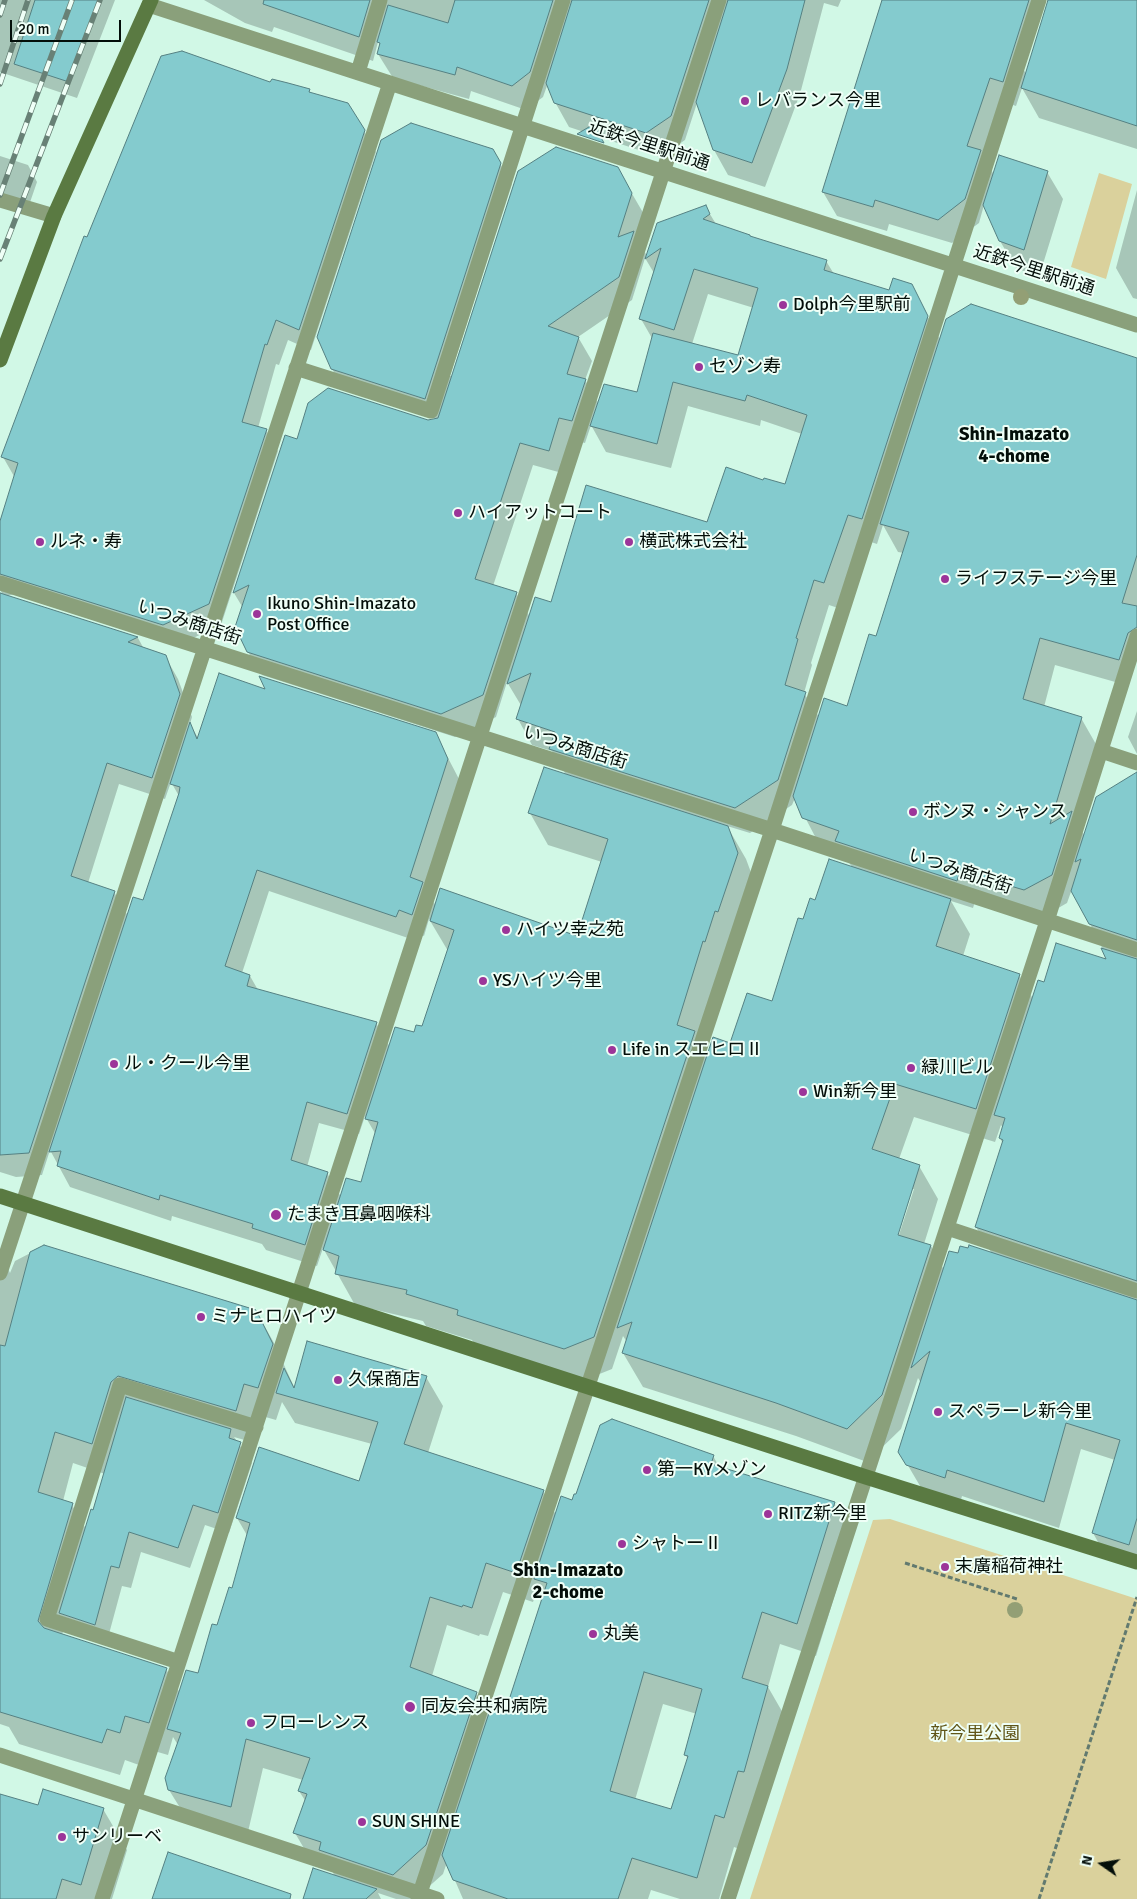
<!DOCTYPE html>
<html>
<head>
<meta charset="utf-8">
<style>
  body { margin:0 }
  #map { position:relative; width:1137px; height:1899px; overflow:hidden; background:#d1f8e6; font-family:Signika,sans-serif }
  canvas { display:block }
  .north { position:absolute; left:1077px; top:1839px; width:50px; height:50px; -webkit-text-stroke:4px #effff7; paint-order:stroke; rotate:283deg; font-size:14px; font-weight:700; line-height:20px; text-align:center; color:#030e09 }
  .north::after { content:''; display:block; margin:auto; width:18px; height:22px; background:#030e09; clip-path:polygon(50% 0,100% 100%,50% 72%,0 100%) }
  .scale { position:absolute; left:10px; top:20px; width:111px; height:22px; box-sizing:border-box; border:2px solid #030e09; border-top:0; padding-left:6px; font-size:15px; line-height:18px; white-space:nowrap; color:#030e09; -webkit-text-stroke:4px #effff7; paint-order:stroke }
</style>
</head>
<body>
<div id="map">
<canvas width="1137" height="1899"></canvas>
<div class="north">N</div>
<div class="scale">20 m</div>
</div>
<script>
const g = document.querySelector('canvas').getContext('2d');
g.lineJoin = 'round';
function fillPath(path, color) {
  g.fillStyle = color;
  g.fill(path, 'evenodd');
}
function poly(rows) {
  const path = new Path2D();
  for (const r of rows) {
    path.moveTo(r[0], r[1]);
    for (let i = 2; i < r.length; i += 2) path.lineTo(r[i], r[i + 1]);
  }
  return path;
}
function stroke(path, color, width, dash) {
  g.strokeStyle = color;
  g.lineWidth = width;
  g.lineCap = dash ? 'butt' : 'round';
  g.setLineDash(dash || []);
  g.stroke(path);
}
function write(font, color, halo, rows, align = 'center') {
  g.font = font + ' Signika,"Noto Sans JP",sans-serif';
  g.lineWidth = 4;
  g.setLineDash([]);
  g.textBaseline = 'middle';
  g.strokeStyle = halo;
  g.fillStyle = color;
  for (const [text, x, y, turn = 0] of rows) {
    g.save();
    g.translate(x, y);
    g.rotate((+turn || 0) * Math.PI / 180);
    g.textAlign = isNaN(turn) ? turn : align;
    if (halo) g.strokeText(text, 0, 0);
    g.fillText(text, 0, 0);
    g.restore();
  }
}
fillPath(poly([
  [1099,173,1132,184,1106,279,1071,267],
  [890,1519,1137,1599,1137,1899,750,1899,873,1520]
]), '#dad19c');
fillPath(poly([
  [0,0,115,0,77,98,0,72],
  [204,0,841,0,838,7,824,3,800,94,765,187,728,175,714,150,697,103,685,140,660,157,569,127,555,102,548,83,543,97,526,110,471,91,469,99,393,78,378,54,381,46,378,42,373,61,274,27,272,32,245,23],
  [882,0,1037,0,1019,61,1026,74,1070,0,1137,0,1137,149,1039,118,1022,88,1016,106,1004,102,985,159,994,175,1047,172,1063,199,1039,277,1016,268,1000,241,984,205,979,223,952,243,889,224,887,231,837,216,823,192],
  [270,83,309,90,311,94,364,131,376,152,311,350,288,340,279,365,276,364,258,428,266,430,278,451,221,625,176,646,15,594,7,596,138,638,144,649,165,656,178,679,192,717,190,724,198,738,267,691,435,733,460,781,425,888,436,906,577,938,602,862,548,845,530,813,566,775,552,751,532,745,518,719,522,707,507,682,496,717,455,737,262,675,248,652,243,608,234,593,285,436,298,440,437,419,344,389,332,369,492,150,512,184,450,376,452,376,617,168,645,216,637,239,647,256,705,206,716,224,751,238,826,261,834,274,890,292,911,286,941,341,1137,360,1137,652,1126,685,1055,665,1044,707,1081,718,1097,746,1075,820,1085,836,1137,773,1137,1569,1108,1560,1093,1533,1115,1460,1081,1449,1059,1528,962,1496,960,1504,923,1491,900,1452,921,1383,918,1378,901,1429,867,1462,796,1436,643,1387,623,1353,627,1342,623,1336,612,1369,582,1381,476,1346,472,1340,426,1326,423,1321,355,1305,323,1248,317,1266,266,1250,262,1244,172,1216,171,1221,70,1187,50,1150,42,1175,16,1177,0,1172,0,594,3,595,0,590,0,525,15,478,3,457,87,239],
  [645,258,654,273,641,319,653,340,638,394,599,404,585,380,592,361,578,337,632,300],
  [708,294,754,308,738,357,692,344],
  [688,406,760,426,761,420,802,434,786,486,764,481,708,524,530,617,516,593,493,586,533,465,562,473,572,440,585,443,591,425,606,452,671,468],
  [883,525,898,552,904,553,877,638,848,708,819,717,804,693,812,665,811,663,829,605,838,608,862,539,877,544],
  [171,782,179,796,144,902,128,916,114,892,88,883,119,784,165,799],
  [795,798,820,846,844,855,852,867,816,902,804,921,773,1003,731,1044,708,1056,700,1042,756,886,746,859,727,826,750,833,792,805],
  [1072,889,1109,961,1045,983,1033,999,1019,975,963,956,970,934,951,901,973,908,976,898,1041,918,1067,903],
  [269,891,408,938,411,931,424,936,429,919,448,951,423,1028,390,1047,376,1023,258,990,250,976,242,973],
  [365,1116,376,1135,362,1184,341,1197,327,1173,307,1167,319,1123,359,1134],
  [914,1117,995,1142,1001,1125,1003,1128,1000,1138,1003,1144,976,1227,992,1254,959,1255,944,1270,931,1246,924,1244,938,1199,919,1166,899,1159],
  [911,1189,914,1189,897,1241,894,1240],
  [0,156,28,165,37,182,27,211,0,205],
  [1137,190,1137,299,1133,298,1116,268],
  [1137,711,1137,754,1128,737],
  [44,1246,256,1311,274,1343,295,1389,426,1377,443,1406,428,1453,543,1491,556,1515,573,1501,713,1456,720,1468,834,1503,853,1536,816,1656,780,1644,768,1687,787,1720,742,1850,734,1847,719,1899,680,1899,651,1890,648,1899,463,1899,447,1862,443,1874,415,1899,396,1899,378,1893,381,1899,306,1899,335,1877,331,1868,312,1862,295,1833,306,1802,299,1791,303,1780,263,1768,247,1836,187,1819,169,1790,178,1745,173,1737,168,1755,144,1748,139,1765,125,1760,120,1775,19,1744,9,1727,0,1724,0,1252,10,1273,15,1261],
  [282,1402,295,1423,372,1444,359,1482,259,1449,237,1518,248,1537,233,1589,198,1675,180,1693,166,1669,62,1635,66,1622,106,1645,122,1586,131,1588,141,1552,190,1568,205,1525,229,1533,252,1463,234,1437,255,1443,262,1416,276,1420],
  [73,1463,105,1474,86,1529,72,1505,63,1501],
  [539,1584,544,1594,509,1704,490,1716,476,1693,432,1676,447,1625,479,1636,480,1634,488,1636,503,1592,533,1602],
  [663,1704,697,1714,685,1754,688,1759,672,1810,635,1800],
  [0,1796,39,1807,103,1809,127,1850,112,1899,0,1899]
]), '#0003');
const building = poly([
  [35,0,100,0,69,82,14,64,35,0],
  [264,0,370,0,359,37,263,4,264,0],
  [455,0,553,0,530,72,512,86,457,67,455,75,377,54,380,43,377,42,388,5,448,23,455,0],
  [572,0,709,0,671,116,646,133,554,103,546,83,572,0],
  [728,0,805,0,787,69,752,163,713,150,696,102,728,0],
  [882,0,1029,0,1003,82,990,78,967,146,981,150,965,199,938,220,875,200,873,207,822,192,882,0],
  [1048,0,1137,0,1137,126,1021,88,1048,0],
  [182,51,270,82,272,79,288,83,310,89,309,92,348,103,365,130,299,330,276,320,267,345,265,344,242,422,267,429,209,604,163,625,0,574,0,521,18,463,1,457,84,236,87,237,161,56,182,51],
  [411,123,493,149,501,163,425,399,331,369,317,337,381,140,411,123],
  [594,124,604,143,577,134,594,124],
  [556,147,618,167,632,193,618,237,634,231,619,277,548,326,579,337,567,374,586,379,572,421,559,418,549,451,520,443,475,579,517,592,483,695,441,714,247,652,235,627,249,585,233,593,285,435,297,439,308,403,328,388,428,420,438,418,518,171,556,147],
  [999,155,1048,171,1024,250,999,241,983,205,999,155],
  [706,205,710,214,703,219,750,235,750,236,827,260,824,270,889,290,893,278,912,284,928,316,862,519,848,515,824,583,814,580,796,638,798,639,785,685,806,692,778,780,735,808,549,749,555,732,516,719,531,673,507,684,535,597,551,602,586,485,707,522,726,467,763,480,764,478,785,484,807,415,747,395,745,401,673,382,657,444,590,426,604,384,637,392,653,333,738,355,758,288,694,269,674,330,639,319,661,248,645,259,657,223,706,205],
  [971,304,1137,358,1137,555,1122,603,1137,606,1137,627,1128,633,1119,660,1040,638,1023,699,1082,717,1050,824,1072,811,1052,875,1024,890,960,871,957,881,835,841,839,831,802,818,793,796,824,698,847,706,869,634,876,636,909,532,880,524,946,319,971,304],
  [0,593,138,637,128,642,166,655,180,694,152,778,107,763,71,876,115,891,29,1153,0,1155,0,593],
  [219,673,265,689,259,676,436,732,448,759,410,877,423,882,412,915,399,910,396,917,257,870,225,966,250,975,247,986,377,1022,347,1114,307,1102,291,1160,328,1172,305,1245,252,1228,253,1224,160,1195,159,1200,57,1166,61,1151,49,1152,133,897,143,900,179,793,180,787,170,784,190,722,197,739,219,673],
  [544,767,728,826,738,853,718,912,715,911,705,942,703,941,677,1025,695,1031,594,1337,564,1349,457,1315,458,1310,406,1294,407,1290,335,1274,339,1256,323,1250,346,1178,361,1182,378,1122,365,1119,395,1027,414,1032,416,1025,422,1026,454,930,430,921,440,888,577,936,608,839,528,813,544,767],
  [1137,772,1137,940,1089,924,1071,891,1081,859,1075,862,1096,797,1137,772],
  [829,859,951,899,936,946,1020,974,976,1109,895,1084,872,1149,920,1165,898,1235,931,1245,882,1395,847,1429,776,1403,622,1353,632,1322,617,1328,713,1037,730,1043,747,993,772,1001,798,918,803,919,810,898,815,900,829,859],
  [1056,943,1106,959,1101,948,1137,959,1137,1281,975,1227,1003,1140,999,1138,1005,1118,994,1115,1038,980,1044,982,1056,943],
  [44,1245,256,1310,273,1344,258,1388,244,1384,236,1411,118,1376,111,1382,92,1444,55,1432,38,1492,73,1503,38,1621,44,1628,167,1668,149,1723,125,1716,120,1733,107,1729,102,1743,0,1712,0,1345,5,1346,30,1252,44,1245],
  [969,1245,1137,1300,1137,1518,1129,1545,1092,1533,1120,1440,1066,1423,1044,1502,947,1470,945,1478,906,1465,898,1452,930,1351,911,1368,949,1251,958,1253,960,1246,968,1248,969,1245],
  [307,1341,427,1376,404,1444,544,1490,516,1573,486,1563,472,1608,463,1605,462,1607,430,1597,410,1667,477,1692,426,1845,393,1875,319,1850,321,1842,293,1833,307,1794,298,1791,310,1758,246,1739,231,1807,168,1790,165,1778,181,1733,167,1729,186,1670,198,1673,212,1624,217,1625,229,1587,232,1588,250,1523,236,1518,259,1447,359,1481,378,1422,276,1393,284,1368,294,1388,307,1341],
  [126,1397,231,1429,229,1438,241,1442,218,1513,193,1505,178,1548,129,1532,119,1568,111,1566,95,1625,59,1613,91,1509,93,1510,126,1397],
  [612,1419,714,1455,711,1464,835,1502,797,1624,762,1612,742,1678,768,1686,744,1772,738,1771,724,1818,715,1815,697,1878,632,1858,618,1899,508,1899,453,1880,442,1855,494,1698,508,1703,547,1583,534,1579,561,1496,572,1500,574,1494,576,1494,600,1425,612,1419],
  [644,1672,702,1689,684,1755,688,1756,671,1809,610,1791,644,1672],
  [43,1789,104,1808,81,1885,62,1879,56,1899,0,1899,0,1794,38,1805,43,1789],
  [168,1852,291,1894,290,1899,152,1899,168,1852],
  [313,1868,377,1889,366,1899,303,1899,313,1868]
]);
fillPath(building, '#84cbce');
stroke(building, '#558082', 1);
stroke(poly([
  [905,1563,1017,1599],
  [1039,1899,1137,1597]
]), '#627a6f', 3, [5, 2.5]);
stroke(poly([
  [358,72,380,0]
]), '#8aa07b', 15);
stroke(poly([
  [149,5,1137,325],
  [0,200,54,216],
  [296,368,431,411,563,0],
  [0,583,772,830,1137,950],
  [1101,751,1137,763],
  [947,1228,1137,1291],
  [0,1273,390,83],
  [179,1662,47,1619,120,1385,256,1427],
  [0,1755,437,1899],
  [102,1899,719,0],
  [418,1899,772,830,1039,0],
  [728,1899,1047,921,1137,636]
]), '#8aa07b', 15);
stroke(poly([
  [0,360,54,216,151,0],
  [0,1196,866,1477,1137,1562]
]), '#5a7a42', 15);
const rail = poly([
  [0,15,5,0],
  [0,84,28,0],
  [0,195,72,0],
  [0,259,100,0]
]);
stroke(rail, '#688176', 5.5);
stroke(rail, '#effff7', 4, [11]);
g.fillStyle = '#939f75';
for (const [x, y] of [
  [1021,297],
  [1015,1610]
]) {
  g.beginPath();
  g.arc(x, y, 8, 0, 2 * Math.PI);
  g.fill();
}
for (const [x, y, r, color] of [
  [745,101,5,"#9c3599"],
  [783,305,5,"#9c3599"],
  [699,367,5,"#9c3599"],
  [458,513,5,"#9c3599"],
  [40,542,5,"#9c3599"],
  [629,542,5,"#9c3599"],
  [945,579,5,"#9c3599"],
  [257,614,5,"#9c3599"],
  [913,812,5,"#9c3599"],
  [506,930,5,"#9c3599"],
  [483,981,5,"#9c3599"],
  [612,1050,5,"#9c3599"],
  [114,1064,5,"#9c3599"],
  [911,1068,5,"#9c3599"],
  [803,1092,5,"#9c3599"],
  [276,1215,6,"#9c3599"],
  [201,1317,5,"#9c3599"],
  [338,1380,5,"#9c3599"],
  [938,1412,5,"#9c3599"],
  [647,1470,5,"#9c3599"],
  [768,1514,5,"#9c3599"],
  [622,1544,5,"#9c3599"],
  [945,1567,5,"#9c3599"],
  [593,1634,5,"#9c3599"],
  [410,1707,6,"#9c3599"],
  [251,1723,5,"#9c3599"],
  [362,1822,5,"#9c3599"],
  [62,1837,5,"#9c3599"]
]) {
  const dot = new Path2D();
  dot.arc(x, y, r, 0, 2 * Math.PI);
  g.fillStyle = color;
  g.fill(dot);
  stroke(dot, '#effff7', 2);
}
write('18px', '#030e09', '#effff7', [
  ["レバランス今里",755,101],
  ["Dolph今里駅前",793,305],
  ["セゾン寿",709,367],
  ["ハイアットコート",468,513],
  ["ルネ・寿",50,542],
  ["横武株式会社",639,542],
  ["ライフステージ今里",955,579],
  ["Ikuno Shin-Imazato",267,604],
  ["Post Office",267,625],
  ["ボンヌ・シャンス",923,812],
  ["ハイツ幸之苑",516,930],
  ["YSハイツ今里",493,981],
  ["Life in スエヒロⅡ",622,1050],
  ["ル・クール今里",124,1064],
  ["緑川ビル",921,1068],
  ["Win新今里",813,1092],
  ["たまき耳鼻咽喉科",287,1215],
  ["ミナヒロハイツ",211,1317],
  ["久保商店",348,1380],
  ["スペラーレ新今里",948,1412],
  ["第一KYメゾン",657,1470],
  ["RITZ新今里",778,1514],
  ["シャトーⅡ",632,1544],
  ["末廣稲荷神社",955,1567],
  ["丸美",603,1634],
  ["同友会共和病院",421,1707],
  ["フローレンス",261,1723],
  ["SUN SHINE",372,1822],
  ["サンリーベ",72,1837]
], 'left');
write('18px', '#030e09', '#effff7', [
  ["近鉄今里駅前通",649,146,18],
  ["近鉄今里駅前通",1034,271,18],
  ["いつみ商店街",189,623,18],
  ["いつみ商店街",575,748,17],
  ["いつみ商店街",960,872,18]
]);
write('18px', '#605618', '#effff7', [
  ["新今里公園",975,1734]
]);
write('bold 19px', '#030e09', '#effff7', [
  ["Shin-Imazato",1014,435],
  ["4-chome",1014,457],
  ["Shin-Imazato",568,1571],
  ["2-chome",568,1593]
]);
</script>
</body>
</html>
